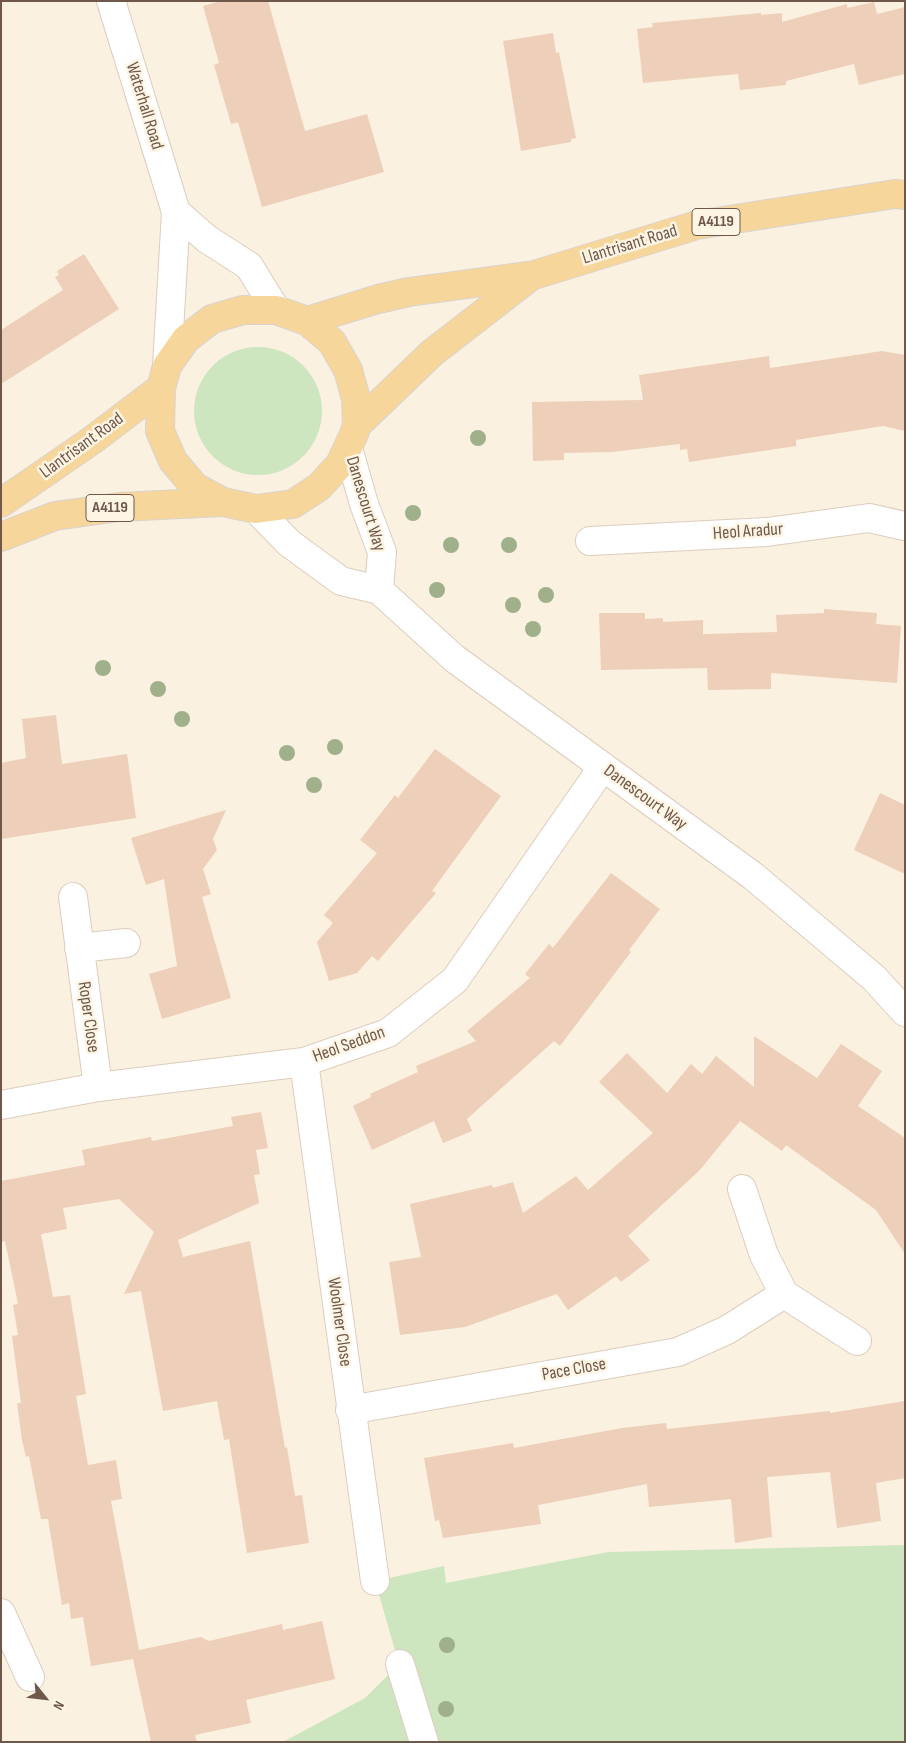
<!DOCTYPE html>
<html>
<head>
<meta charset="utf-8">
<style>
  body { margin:0 }
  #map { position:relative; width:906px; height:1743px; overflow:hidden; background:#faf1e0; font-family:"Sofia Sans Condensed",sans-serif }
  canvas { display:block }
  .frame { position:absolute; inset:0; border:2px solid #6f5849; pointer-events:none }
  .north { position:absolute; left:20px; top:1673px; width:50px; height:50px; -webkit-text-stroke:4px #fef5e5; paint-order:stroke; rotate:119deg; font-size:14px; font-weight:700; line-height:20px; text-align:center; color:#6f5849 }
  .north::after { content:''; display:block; margin:auto; width:18px; height:22px; background:#6f5849; clip-path:polygon(50% 0,100% 100%,50% 72%,0 100%) }
</style>
</head>
<body>
<div id="map">
<canvas width="906" height="1743"></canvas>
<div class="frame"></div>
<div class="north">N</div>
</div>
<script>
const g = document.querySelector('canvas').getContext('2d');
g.lineJoin = 'round';
function fillPath(path, color) {
  g.fillStyle = color;
  g.fill(path, 'evenodd');
}
function poly(rows) {
  const path = new Path2D();
  for (const r of rows) {
    if (r.length === 3) {
      path.moveTo(r[0] + r[2], r[1]);
      path.arc(r[0], r[1], r[2], 0, 2 * Math.PI);
      continue;
    }
    path.moveTo(r[0], r[1]);
    for (let i = 2; i < r.length; i += 2) path.lineTo(r[i], r[i + 1]);
  }
  return path;
}
function stroke(path, color, width, dash) {
  g.strokeStyle = color;
  g.lineWidth = width;
  g.lineCap = dash ? 'butt' : 'round';
  g.setLineDash(dash || []);
  g.stroke(path);
}
function write(font, color, halo, rows, align = 'center') {
  g.font = font + ' "Sofia Sans Condensed",sans-serif';
  g.lineWidth = 5;
  g.setLineDash([]);
  g.textBaseline = 'middle';
  g.strokeStyle = halo;
  g.fillStyle = color;
  for (const [text, x, y, turn = 0] of rows) {
    g.save();
    g.translate(x, y);
    g.rotate((+turn || 0) * Math.PI / 180);
    g.textAlign = isNaN(turn) ? turn : align;
    if (halo) g.strokeText(text, 0, 0);
    g.fillText(text, 0, 0);
    g.restore();
  }
}
fillPath(poly([
  [258,411,64],
  [905,1545,905,1742,283,1742,365,1698,399,1664,375,1581,444,1566,446,1583,608,1552]
]), '#cee6c0');
fillPath(poly([
  [221,1,268,1,305,131,367,114,384,172,262,207,238,122,231,124,214,65,219,63,203,6],
  [874,2,877,14,905,7,905,74,859,85,854,64,786,81,786,85,740,90,738,74,643,83,637,29,653,27,652,23,761,13,761,15,782,13,782,22,847,4,847,8],
  [553,33,556,53,559,52,576,138,571,139,571,142,521,151,503,41],
  [84,254,119,309,1,384,1,330,63,290,55,277,59,275,57,271],
  [882,351,905,355,905,431,883,426,796,440,796,446,689,462,687,449,680,450,680,444,612,452,564,453,564,460,533,461,532,402,643,400,639,375,769,356,770,368],
  [824,609,877,613,876,624,901,626,897,683,771,673,771,689,708,690,707,668,601,670,599,613,645,613,645,619,663,618,663,622,703,620,703,634,777,632,776,615,824,613],
  [56,715,62,764,127,754,136,818,1,839,1,763,26,758,22,719],
  [435,749,501,796,432,891,436,893,378,961,372,956,357,973,329,981,317,942,333,923,324,915,377,853,360,840,395,795,398,798],
  [880,793,905,805,905,874,854,850],
  [226,810,213,839,217,850,203,869,211,894,202,897,231,998,162,1019,149,974,177,966,164,879,146,885,131,838],
  [611,873,660,909,629,950,631,952,560,1046,554,1041,467,1119,472,1131,443,1143,434,1121,372,1150,353,1106,371,1097,370,1094,418,1072,416,1066,476,1041,467,1031,530,978,525,974,549,944,553,948],
  [754,1036,817,1078,841,1044,882,1071,858,1106,905,1138,905,1254,876,1210,786,1145,782,1151,740,1121,699,1171,628,1236,650,1260,621,1282,616,1276,568,1310,557,1294,465,1327,400,1335,389,1262,421,1257,410,1204,492,1185,493,1188,513,1182,523,1213,576,1176,588,1190,653,1133,599,1082,627,1053,667,1093,691,1064,702,1074,716,1056,754,1087],
  [261,1112,268,1148,256,1150,260,1174,254,1175,259,1203,178,1240,183,1257,250,1241,285,1448,287,1447,295,1496,302,1495,309,1543,247,1553,229,1439,224,1440,217,1401,163,1411,141,1291,124,1294,154,1232,119,1199,63,1208,67,1229,41,1234,53,1297,70,1295,86,1394,76,1396,88,1465,116,1460,122,1499,111,1501,139,1650,201,1637,209,1641,282,1624,283,1630,322,1621,335,1679,246,1700,251,1723,195,1735,197,1742,151,1742,133,1659,91,1666,83,1617,71,1619,69,1603,62,1605,48,1519,41,1519,29,1456,26,1457,22,1440,17,1403,21,1403,12,1336,18,1335,13,1305,18,1304,5,1241,1,1242,1,1181,85,1165,82,1150,151,1137,152,1141,233,1126,231,1117],
  [905,1401,905,1478,876,1483,881,1521,837,1528,830,1472,767,1477,772,1537,735,1543,731,1499,649,1507,647,1484,538,1505,541,1524,443,1538,439,1520,435,1521,424,1458,513,1443,514,1448,622,1428,666,1423,667,1429,830,1411,830,1413]
]), '#eecfb9');
const minor = poly([
  [111,1,176,212,167,366],
  [176,212,207,239,249,266,276,310],
  [348,448,364,504,382,552,379,590],
  [256,509,289,543,341,581,379,590,455,659,753,876,874,978,905,1012],
  [590,541,767,532,869,518,905,526],
  [73,897,98,1087],
  [79,948,126,943],
  [304,1062,375,1581],
  [1,1105,98,1087,304,1062,388,1033,455,980,602,768],
  [742,1189,764,1255,784,1294,857,1341],
  [350,1410,678,1352,727,1330,784,1294],
  [1,1613,30,1677],
  [400,1664,424,1742]
]);
const major = poly([
  [307,321,378,299,409,292,534,275,697,225,895,194,905,195],
  [357,425,432,353,530,277],
  [1,503,91,441,161,388],
  [1,537,55,516,119,507,223,502,256,509,293,504,319,487,340,464,354,434,357,425,356,399,348,370,332,342,307,321,276,310,243,310,212,319,186,339,167,366,161,388,160,431,173,461,195,487,223,502]
]);
stroke(minor, '#ddcdbd', 30);
stroke(major, '#dad4d0', 30);
stroke(minor, '#fff', 28);
stroke(major, '#f6d69b', 28);
g.fillStyle = '#9fb08b';
for (const [x, y] of [
  [478,438],
  [413,513],
  [451,545],
  [509,545],
  [437,590],
  [546,595],
  [513,605],
  [533,629],
  [103,668],
  [158,689],
  [182,719],
  [335,747],
  [287,753],
  [314,785],
  [447,1645],
  [446,1709]
]) {
  g.beginPath();
  g.arc(x, y, 8, 0, 2 * Math.PI);
  g.fill();
}
for (const [x, y, w] of [
  [716,222,48],
  [110,508,48]
]) {
  const box = new Path2D();
  box.roundRect(x - w / 2, y - 13.5, w, 27, 4);
  g.fillStyle = '#fef5e5';
  g.fill(box);
  stroke(box, '#6f5849', 1);
}
write('bold 16px', '#6f5849', null, [
  ["A4119",716,222],
  ["A4119",110,508]
]);
write('18px', '#6f5849', '#fef5e5', [
  ["Waterhall Road",144,106,73],
  ["Llantrisant Road",630,245,-17],
  ["Llantrisant Road",82,446,-36],
  ["Danescourt Way",365,504,73],
  ["Heol Aradur",748,532,-4],
  ["Danescourt Way",645,798,36],
  ["Roper Close",88,1017,82],
  ["Heol Seddon",349,1045,-20],
  ["Woolmer Close",339,1322,82],
  ["Pace Close",574,1370,-10]
]);
</script>
</body>
</html>
